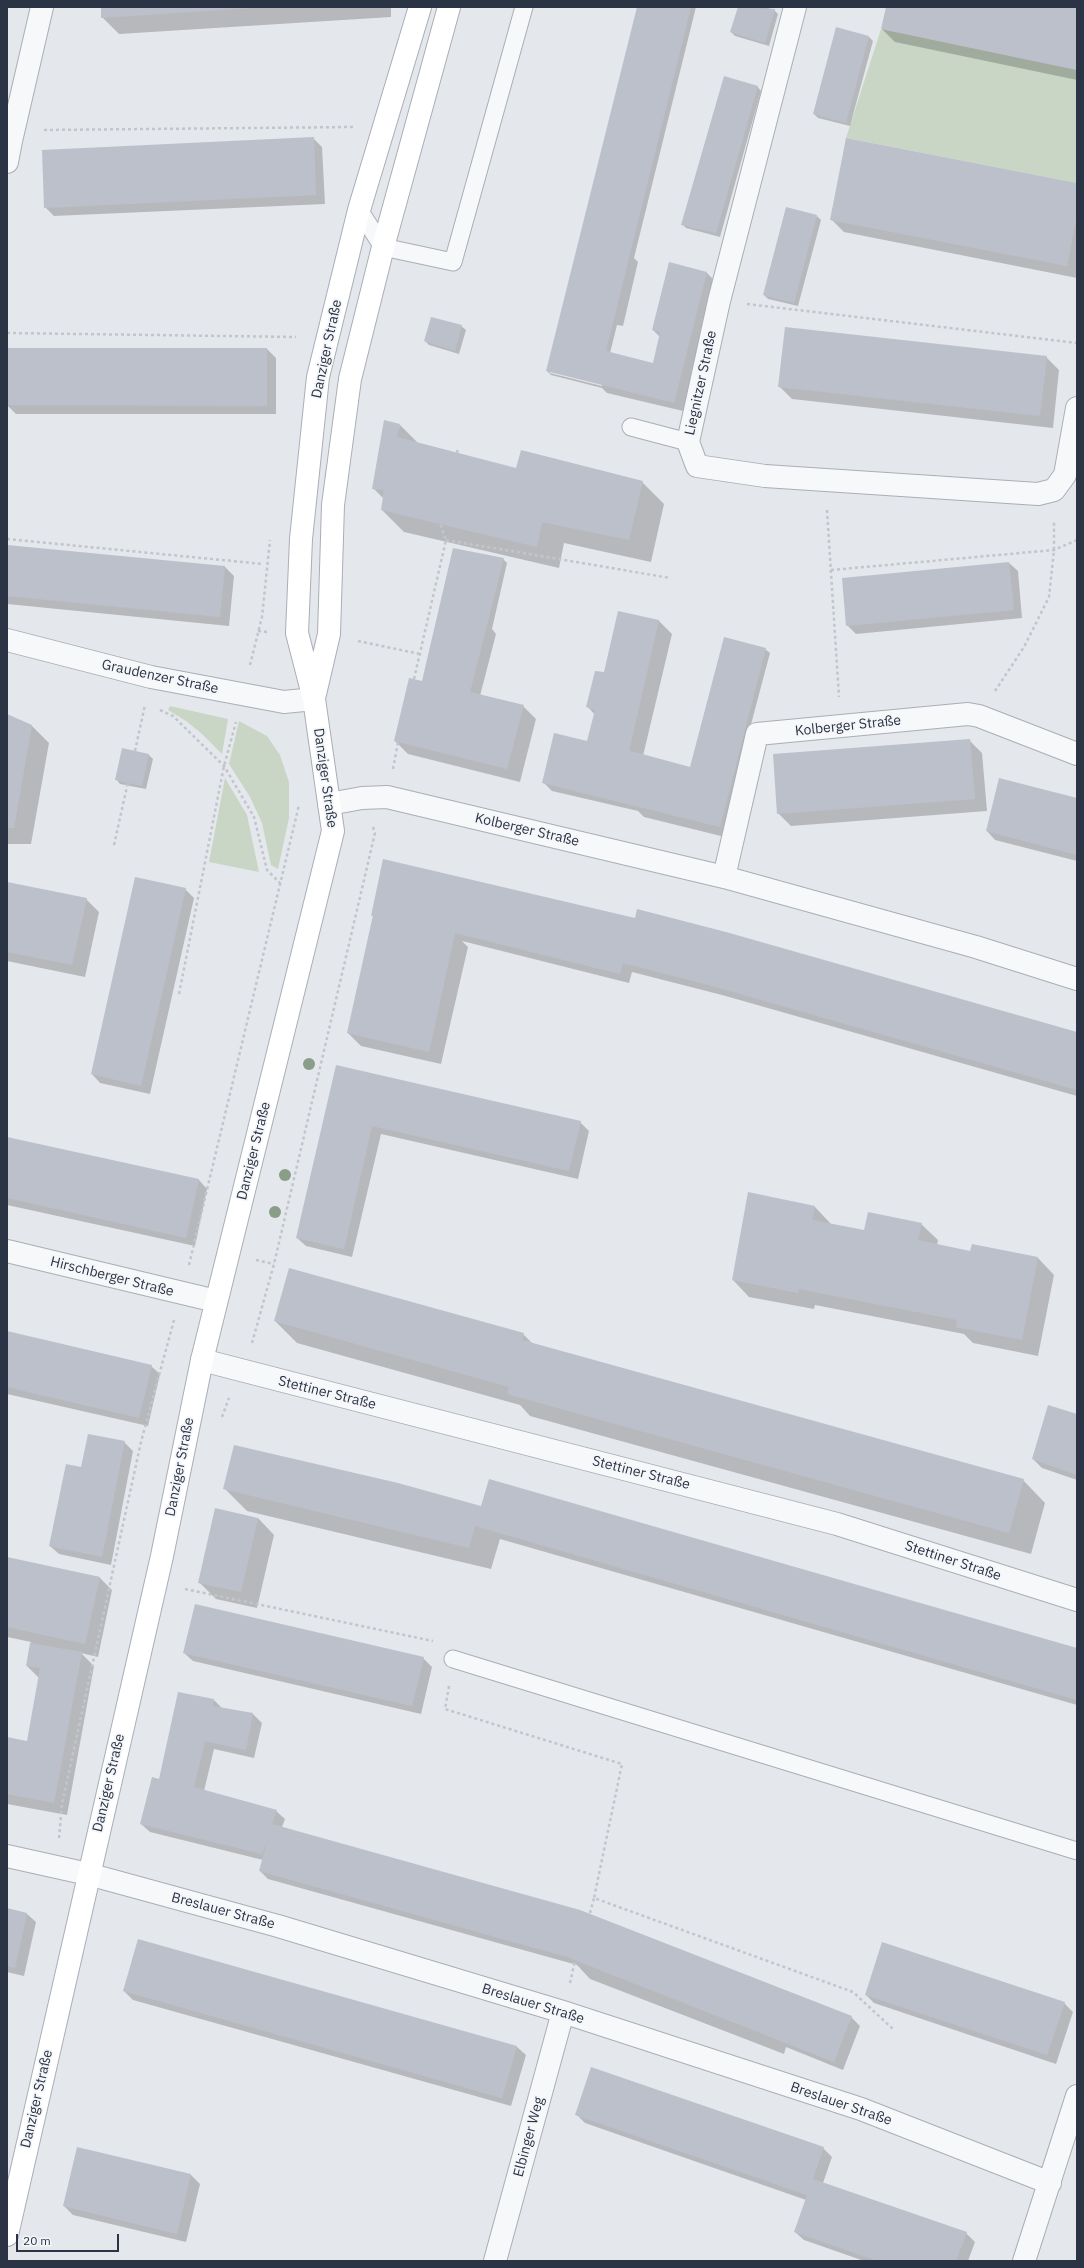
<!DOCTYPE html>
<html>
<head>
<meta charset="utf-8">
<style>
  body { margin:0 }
  #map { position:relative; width:1084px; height:2268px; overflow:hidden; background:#e4e7ec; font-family:"IBM Plex Sans",sans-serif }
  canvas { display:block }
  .frame { position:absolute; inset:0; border:8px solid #2b3445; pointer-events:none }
  .scale { position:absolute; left:16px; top:2234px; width:103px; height:18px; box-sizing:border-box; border:2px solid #2b3445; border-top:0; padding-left:5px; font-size:12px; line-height:14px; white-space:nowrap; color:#2b3445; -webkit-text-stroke:3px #f4f6f9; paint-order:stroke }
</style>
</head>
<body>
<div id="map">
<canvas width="1084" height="2268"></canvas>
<div class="frame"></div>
<div class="scale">20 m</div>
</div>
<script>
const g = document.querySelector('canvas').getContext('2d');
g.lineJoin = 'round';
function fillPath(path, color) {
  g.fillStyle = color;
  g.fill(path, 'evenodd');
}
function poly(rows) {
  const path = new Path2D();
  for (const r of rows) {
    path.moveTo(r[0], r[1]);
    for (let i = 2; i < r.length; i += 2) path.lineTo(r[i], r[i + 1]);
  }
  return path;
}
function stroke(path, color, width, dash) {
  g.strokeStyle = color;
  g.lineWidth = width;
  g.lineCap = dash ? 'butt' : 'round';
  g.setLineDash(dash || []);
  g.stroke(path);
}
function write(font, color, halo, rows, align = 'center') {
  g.font = font + ' "IBM Plex Sans",sans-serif';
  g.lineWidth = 3.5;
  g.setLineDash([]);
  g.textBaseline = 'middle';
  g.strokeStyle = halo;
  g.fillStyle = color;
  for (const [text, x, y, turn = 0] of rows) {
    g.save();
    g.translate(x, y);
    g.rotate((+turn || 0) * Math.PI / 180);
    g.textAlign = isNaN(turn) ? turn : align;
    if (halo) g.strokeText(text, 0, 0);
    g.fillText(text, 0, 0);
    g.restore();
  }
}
fillPath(poly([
  [881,29,1077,70,1077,183,846,138],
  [170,706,228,719,222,754,202,734,186,721,168,710],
  [239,721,267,736,280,755,289,782,289,818,278,869,271,865,262,823,250,797,229,764],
  [225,778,247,815,259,872,209,862]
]), '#c9d6c5');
fillPath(poly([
  [102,7,391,7,391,17,119,34,102,17],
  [638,7,696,7,634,258,638,262,623,326,617,325,610,353,653,364,660,337,653,330,669,264,707,273,716,282,683,411,607,393,602,388,551,375,547,371],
  [550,371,602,384,602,386,550,373],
  [739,7,765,7,774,10,778,14,769,46,735,36,731,32],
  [887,7,1077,7,1077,80,895,42,882,29],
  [837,28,869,37,873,41,850,126,818,118,814,114],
  [757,86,761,91,720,237,686,228,682,224],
  [313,138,322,147,325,204,54,216,45,207],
  [1077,184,1077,278,844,232,831,219],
  [817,216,821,220,798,306,768,299,764,295],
  [461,326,466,330,459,354,429,345,425,341],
  [267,349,276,358,276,414,16,414,7,405],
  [1046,357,1059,370,1053,428,792,399,779,386],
  [400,425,419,444,517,469,642,482,664,504,651,562,564,543,559,568,404,532,382,510,384,499,373,488],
  [7,546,225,567,234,576,229,626,7,604],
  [503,559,507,563,492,629,496,634,480,696,523,706,536,719,520,782,408,754,395,741,426,683],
  [1009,563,1018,571,1022,618,856,634,847,625],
  [619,612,659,621,672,634,643,756,691,768,765,649,770,653,749,732,733,839,644,817,638,811,552,791,543,782,588,742,595,715,588,707,605,674],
  [7,715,32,726,49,743,31,844,7,844],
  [969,740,982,753,987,811,791,826,778,813],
  [148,754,153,759,146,789,120,784,116,779],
  [1077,799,1077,861,995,840,987,831],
  [384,860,1077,1033,1077,1096,722,995,632,972,629,983,462,941,468,947,441,1064,361,1046,348,1033,374,918,372,915],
  [7,883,86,899,99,912,85,977,7,961],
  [185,889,194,898,150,1094,100,1083,92,1074],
  [337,1066,580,1122,589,1131,578,1179,381,1134,352,1257,306,1246,297,1238],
  [7,1138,199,1180,207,1189,195,1246,7,1205],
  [815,1207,831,1224,865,1231,921,1224,938,1240,937,1245,971,1252,972,1245,1038,1258,1054,1275,1038,1356,973,1343,964,1334,815,1305,814,1309,749,1297,733,1280],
  [275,1321,523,1334,534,1345,1023,1480,1045,1503,1031,1554,530,1416,520,1405,297,1343],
  [7,1332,151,1366,160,1374,148,1426,7,1394],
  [1077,1415,1077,1480,1042,1468,1033,1459],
  [124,1442,133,1451,111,1565,59,1554,50,1546,82,1468],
  [225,1489,482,1507,1077,1649,1077,1705,500,1539,491,1569,247,1511],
  [258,1518,274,1535,257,1608,216,1599,199,1582],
  [7,1558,99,1577,112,1590,98,1657,81,1653,94,1666,67,1815,7,1804,7,1738,28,1742,39,1678,27,1666,31,1642,7,1637],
  [184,1653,423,1658,432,1667,421,1714,193,1661],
  [214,1700,223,1709,253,1714,262,1723,254,1758,214,1749,204,1791,276,1811,285,1819,282,1827,851,2017,860,2026,843,2070,786,2047,784,2054,590,1979,577,1965,268,1879,260,1871,263,1860,150,1832,141,1824,160,1780],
  [7,1909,27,1914,36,1922,24,1976,7,1972],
  [138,1940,517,2047,526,2055,511,2106,133,2000,124,1991],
  [866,1995,1064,2003,1073,2012,1056,2064,874,2003],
  [576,2114,823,2148,832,2157,823,2183,966,2233,975,2242,968,2261,864,2261,804,2240,795,2232,806,2200,585,2123],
  [78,2148,191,2175,200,2184,186,2242,73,2215,64,2206]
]), '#0003');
fillPath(poly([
  [101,7,251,7,251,8,101,18],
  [637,7,691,7,606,351,653,363,660,332,652,330,669,262,707,272,674,403,546,371],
  [738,7,775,9,765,43,730,32],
  [886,7,1077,7,1077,70,881,29],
  [836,27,869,36,846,123,813,114],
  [724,76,758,86,716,233,681,225],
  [314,137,316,195,44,208,42,150],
  [846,138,1077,183,1077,216,1067,266,830,220],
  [786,207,817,215,794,303,763,295],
  [431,317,462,325,455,351,424,341],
  [785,327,1047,356,1040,416,778,387],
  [7,348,267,348,267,406,7,405],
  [384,420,400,424,397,437,516,468,521,450,643,481,629,540,542,522,537,547,381,510,384,490,372,489],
  [7,545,225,566,220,617,7,596],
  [453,548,504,558,470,692,524,705,507,769,394,741,409,678,422,681],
  [1009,562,1014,610,846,626,842,578],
  [618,611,659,620,629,751,642,754,690,767,724,637,766,648,720,827,542,783,554,733,587,741,595,710,586,707,595,671,604,672],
  [7,714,32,725,14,828,7,828],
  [970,739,975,799,777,814,773,754],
  [122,748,149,754,142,786,115,780],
  [999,778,1077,798,1077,855,986,831],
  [383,859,635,918,637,909,726,932,1077,1032,1077,1090,712,986,623,963,620,974,455,933,429,1052,347,1033,373,915,371,916],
  [135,877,186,888,141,1086,91,1074],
  [7,882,87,898,72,965,7,952],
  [336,1065,581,1121,569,1171,372,1126,344,1249,296,1238],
  [7,1137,199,1179,186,1238,7,1198],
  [748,1192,815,1206,812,1220,864,1230,868,1212,922,1223,918,1240,970,1251,972,1244,1038,1257,1022,1340,956,1327,957,1320,799,1289,798,1293,732,1280],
  [289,1268,524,1333,522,1340,1024,1479,1009,1533,507,1394,509,1387,274,1321],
  [7,1331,152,1365,139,1418,7,1387],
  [1048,1405,1077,1414,1077,1475,1032,1459],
  [88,1434,125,1441,102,1557,49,1546,66,1464,81,1467],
  [234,1445,398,1483,481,1506,489,1479,1077,1648,1077,1700,475,1526,469,1548,223,1489],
  [215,1508,258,1518,241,1592,198,1583],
  [7,1557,100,1577,85,1644,7,1627],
  [195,1604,424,1657,412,1706,183,1653],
  [30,1643,82,1652,54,1803,7,1794,7,1737,27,1741,40,1668,26,1666],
  [178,1692,214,1699,213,1706,253,1713,246,1750,205,1741,194,1787,277,1810,272,1824,580,1910,852,2016,834,2062,567,1957,259,1871,268,1838,262,1854,140,1824,152,1777,159,1779],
  [7,1908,27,1913,15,1968,7,1966],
  [138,1939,517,2046,502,2098,123,1991],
  [882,1942,1065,2002,1047,2055,865,1995],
  [591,2067,824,2147,813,2179,967,2232,956,2261,878,2261,794,2232,807,2195,575,2115],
  [77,2147,191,2174,177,2234,63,2206]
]), '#bbc0ca');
const lane = poly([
  [359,210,383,247,453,262,524,7],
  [631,427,688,442],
  [453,1659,1077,1851]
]);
const street = poly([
  [795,7,719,301,688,442,697,466,765,476,1038,494,1054,490,1065,475,1077,408],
  [7,140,11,141,7,162],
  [11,141,42,7],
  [7,640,151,677,284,702,314,699],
  [329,804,362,798,387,797,724,877,976,947,1077,979],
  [724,877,757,734,968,714,979,716,1077,754],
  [7,1251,216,1301],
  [202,1360,837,1524,1077,1600],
  [7,1856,88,1874,278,1926,563,2012,861,2109,1050,2183],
  [495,2261,563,2012],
  [1024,2261,1077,2096]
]);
const secondary = poly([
  [315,694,329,634,333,505,350,379,383,247,449,7],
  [7,2235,162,1556,202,1360,333,831,314,699,297,633,301,539,318,377,359,210,420,7]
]);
stroke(lane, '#a9aeb7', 19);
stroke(street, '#a9aeb7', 24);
stroke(secondary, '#a9aeb7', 24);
stroke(poly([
  [44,130,353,127],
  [747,304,1077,343],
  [7,333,296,337],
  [457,453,458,447],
  [827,510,839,697],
  [7,539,263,564],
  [446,540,670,578],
  [831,570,1054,550,1077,540],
  [258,631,268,632],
  [358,641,420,654],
  [250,665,262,617,270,540],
  [414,679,446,540,440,523],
  [995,691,1024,647,1049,597,1054,550,1054,521],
  [160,710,173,716,224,766,254,817,267,870,280,883],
  [135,751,145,705],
  [393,769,398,742],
  [114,845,128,782],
  [179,994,224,766,236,722],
  [256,1260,274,1264],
  [189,1265,299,805],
  [252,1343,274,1264,375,833,373,827],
  [222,1417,229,1398],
  [185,1589,433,1641],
  [449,1686,445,1709,622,1764,594,1898],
  [59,1838,62,1804,141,1442,174,1320],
  [590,1913,594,1898,853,1992,894,2030],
  [570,1983,575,1960]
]), '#c2c5cb', 2.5, [3, 3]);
stroke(lane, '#f7f8fa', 17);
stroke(street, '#f7f8fa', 22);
stroke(secondary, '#fff', 22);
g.fillStyle = '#899d89';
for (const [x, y] of [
  [309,1064],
  [285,1175],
  [275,1212]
]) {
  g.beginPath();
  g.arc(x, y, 6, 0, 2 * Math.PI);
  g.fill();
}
write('14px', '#2b3445', '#f4f6f9', [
  ["Danziger Straße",327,349,-78],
  ["Liegnitzer Straße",701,383,-78],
  ["Graudenzer Straße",160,677,12],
  ["Kolberger Straße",848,726,-6],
  ["Danziger Straße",325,778,82],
  ["Kolberger Straße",527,830,13],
  ["Danziger Straße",254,1151,-76],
  ["Hirschberger Straße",112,1277,14],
  ["Stettiner Straße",327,1393,14],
  ["Danziger Straße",180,1467,-79],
  ["Stettiner Straße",641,1473,14],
  ["Stettiner Straße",953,1561,18],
  ["Danziger Straße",109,1783,-77],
  ["Breslauer Straße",223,1911,15],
  ["Breslauer Straße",533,2004,17],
  ["Danziger Straße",37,2099,-77],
  ["Breslauer Straße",841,2104,19],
  ["Elbinger Weg",529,2137,-75]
]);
</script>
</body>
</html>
